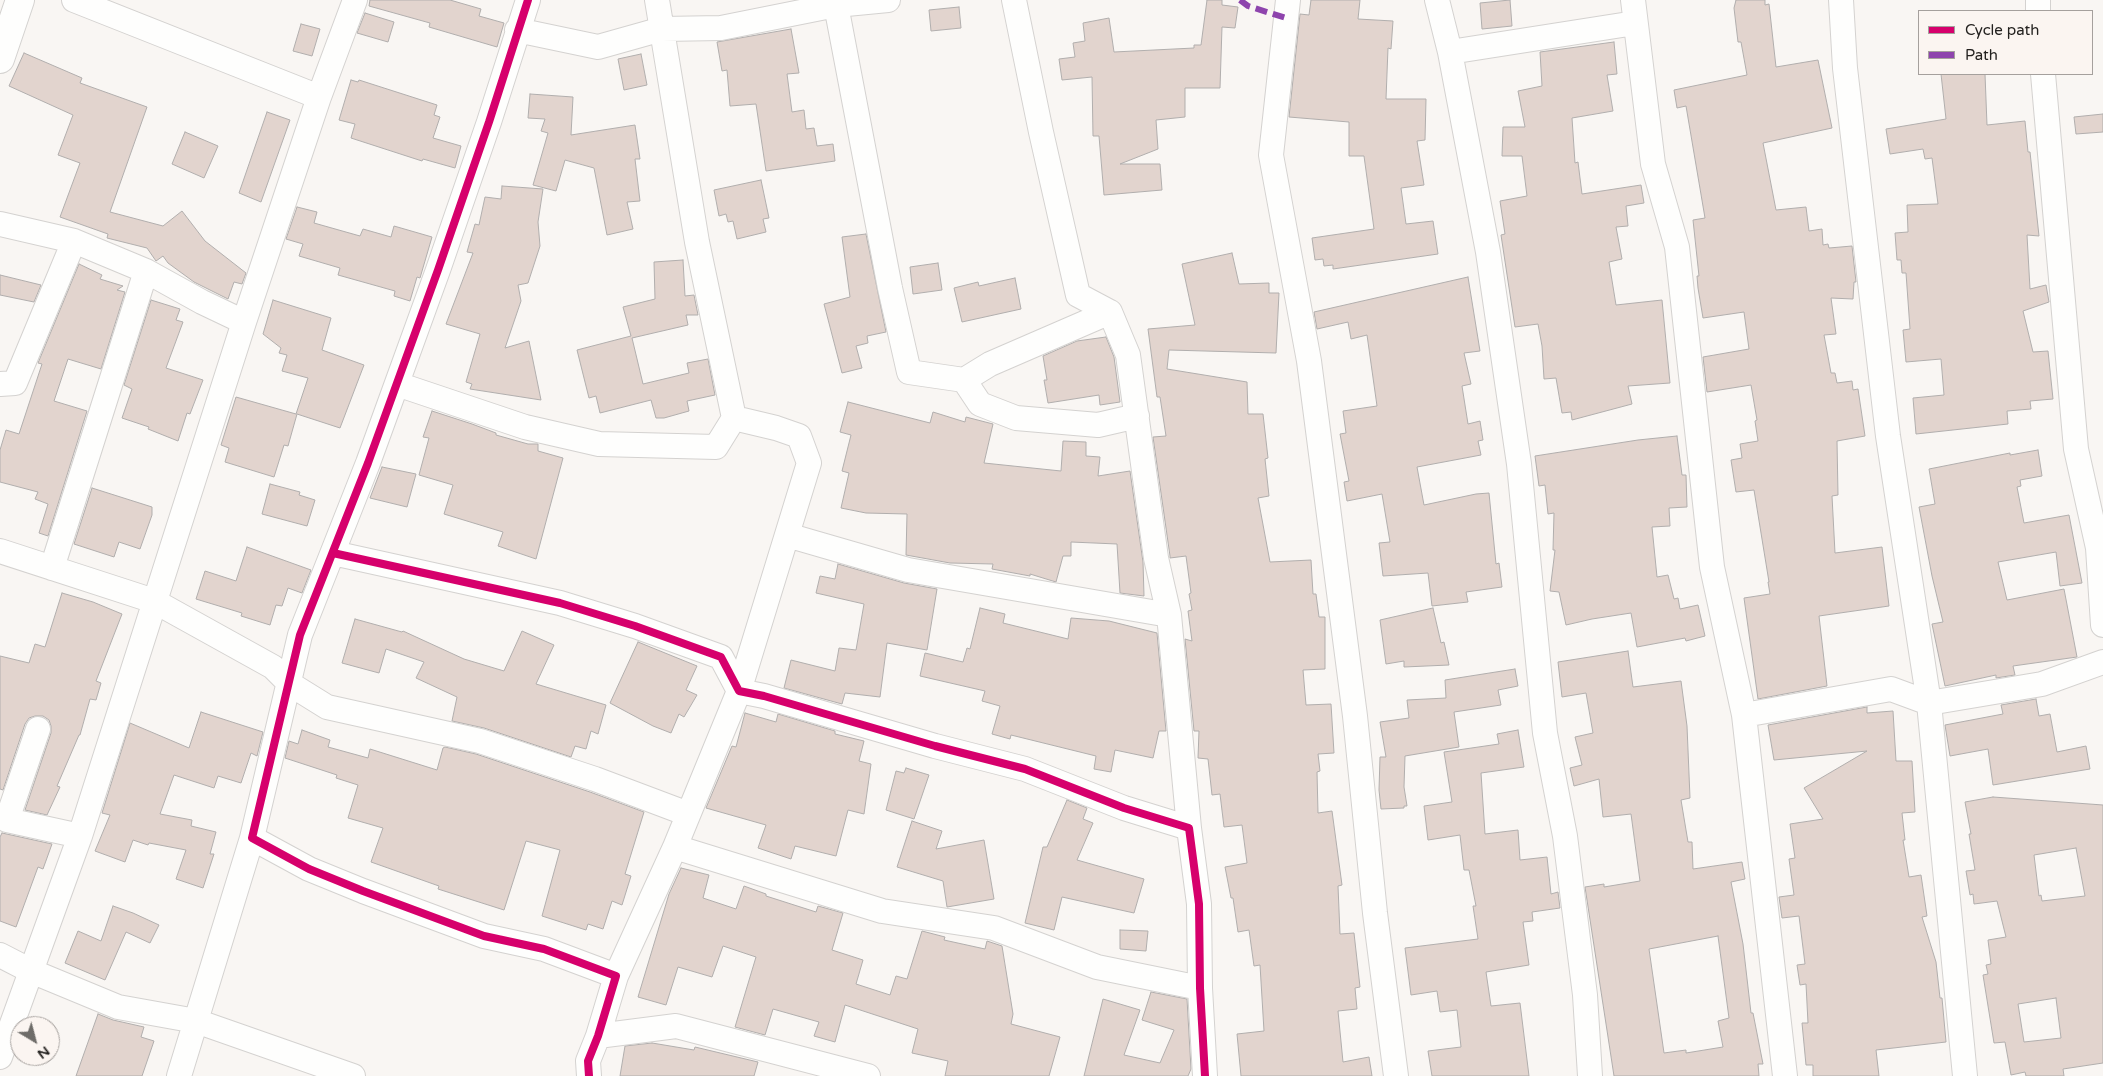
<!DOCTYPE html>
<html>
<head>
<meta charset="utf-8">
<style>
  body { margin:0 }
  #map { position:relative; width:2103px; height:1076px; overflow:hidden; background:#f9f6f3; font-family:"Varela Round",sans-serif }
  canvas { display:block }
  .legend { position:absolute; left:1918px; top:10px; width:175px; height:65px; box-sizing:border-box; background:#fbf5f1; border:1px solid #a5a09d; margin:0; padding:6px 9px; list-style:none; font-size:15px; color:#23211f }
  .legend li { display:flex; align-items:center; gap:10px; height:25px }
  .legend b { width:25px; border:1px solid #a5a09d }
  .north { position:absolute; left:10px; top:1016px; width:50px; height:50px; box-sizing:border-box; background:#fbf5f1; border:1px solid #a5a09d; border-radius:50%; rotate:143deg; font-size:14px; font-weight:700; line-height:20px; text-align:center; color:#23211f }
  .north::after { content:''; display:block; margin:auto; width:18px; height:22px; background:#6e6c69; clip-path:polygon(50% 0,100% 100%,50% 72%,0 100%) }
</style>
</head>
<body>
<div id="map">
<canvas width="2103" height="1076"></canvas>
<ul class="legend">
<li><b style="height:6px;background:#d6006c"></b>Cycle path</li>
<li><b style="height:6px;background:#8e44ad"></b>Path</li>
</ul>
<div class="north">N</div>
</div>
<script>
const g = document.querySelector('canvas').getContext('2d');
g.lineJoin = 'round';
function fillPath(path, color) {
  g.fillStyle = color;
  g.fill(path, 'evenodd');
}
function poly(rows) {
  const path = new Path2D();
  for (const r of rows) {
    path.moveTo(r[0], r[1]);
    for (let i = 2; i < r.length; i += 2) path.lineTo(r[i], r[i + 1]);
  }
  return path;
}
function stroke(path, color, width, dash) {
  g.strokeStyle = color;
  g.lineWidth = width;
  g.lineCap = dash ? 'butt' : 'round';
  g.setLineDash(dash || []);
  g.stroke(path);
}
const building = poly([
  [370,0,450,0,481,9,479,16,504,23,497,47,429,27,430,23,369,6,370,0],
  [1207,0,1222,0,1222,5,1238,7,1235,28,1222,27,1220,88,1185,88,1185,117,1156,120,1158,149,1120,164,1160,164,1162,190,1104,195,1099,136,1093,136,1092,77,1062,80,1059,59,1075,57,1073,43,1085,41,1083,23,1109,18,1114,52,1194,48,1194,45,1201,45,1207,0],
  [1311,0,1360,0,1358,19,1393,21,1391,49,1388,48,1386,99,1426,99,1425,140,1417,141,1424,185,1401,188,1406,224,1433,221,1438,254,1333,269,1333,265,1324,266,1323,259,1315,260,1312,238,1374,229,1364,156,1349,156,1349,122,1289,117,1300,14,1309,15,1311,0],
  [1510,0,1512,26,1482,29,1480,3,1510,0],
  [1736,0,1765,0,1765,5,1769,4,1776,67,1818,60,1832,128,1763,143,1776,210,1806,207,1809,231,1822,229,1823,245,1828,244,1829,248,1852,246,1856,282,1854,282,1853,299,1831,298,1836,334,1824,335,1831,373,1835,373,1837,383,1852,381,1853,390,1858,389,1865,436,1837,441,1838,495,1832,496,1835,553,1882,547,1889,606,1819,616,1827,686,1758,699,1744,598,1770,594,1768,582,1769,582,1754,490,1736,492,1731,460,1742,458,1740,444,1758,441,1755,421,1757,420,1751,385,1707,392,1703,357,1749,349,1744,312,1703,318,1698,288,1697,276,1699,276,1693,220,1705,218,1686,106,1677,108,1674,90,1747,75,1741,42,1738,42,1734,8,1736,0],
  [959,7,961,28,931,31,929,10,959,7],
  [365,13,394,22,388,42,357,33,365,13],
  [301,24,320,29,312,56,293,51,301,24],
  [791,29,799,73,787,74,792,112,804,110,806,129,814,128,817,146,833,144,835,161,766,171,756,104,730,106,727,70,722,71,717,42,791,29],
  [1614,42,1617,74,1607,75,1613,111,1572,118,1575,163,1578,162,1582,194,1641,185,1644,203,1626,206,1628,226,1616,227,1622,259,1609,262,1616,305,1662,300,1670,383,1628,386,1632,404,1572,420,1571,412,1562,413,1556,378,1544,379,1542,346,1538,324,1515,327,1501,235,1505,234,1500,201,1527,196,1522,156,1502,156,1503,127,1525,127,1518,91,1542,86,1540,52,1614,42],
  [24,53,82,78,80,83,147,107,110,212,163,226,182,211,205,241,246,273,242,284,234,282,228,299,194,282,168,263,163,256,156,261,147,248,107,238,108,234,60,217,80,163,58,155,73,115,9,86,24,53],
  [641,54,647,85,624,90,618,59,641,54],
  [1941,74,1985,74,1987,125,2025,121,2028,152,2030,152,2039,236,2027,235,2030,289,2046,285,2049,302,2023,311,2033,352,2048,351,2053,399,2030,401,2031,409,2007,411,2008,424,1916,434,1913,398,1944,395,1941,359,1906,362,1903,330,1910,329,1906,273,1902,273,1901,260,1897,260,1895,233,1908,232,1907,205,1938,204,1932,158,1925,159,1923,149,1890,154,1886,129,1946,119,1941,74],
  [351,80,358,82,359,80,437,105,434,115,440,117,433,138,461,146,455,168,423,159,422,161,351,138,355,124,339,120,351,80],
  [530,94,573,97,571,135,635,125,640,159,635,159,640,201,627,202,633,229,607,235,594,168,565,160,556,191,533,185,548,133,541,131,545,119,528,118,530,94],
  [267,112,290,120,261,202,239,193,267,112],
  [2103,114,2103,132,2076,134,2074,117,2103,114],
  [185,132,218,146,204,178,172,164,185,132],
  [761,180,769,218,763,219,766,232,737,239,733,221,728,222,726,214,719,216,714,190,761,180],
  [502,186,543,189,538,222,540,246,528,283,518,285,521,301,505,348,529,341,541,400,470,389,472,384,466,382,480,334,446,324,473,253,467,252,475,224,479,225,485,197,501,199,502,186],
  [297,207,317,212,314,223,360,236,363,229,391,237,394,226,432,237,420,278,417,277,410,301,394,296,395,291,338,275,340,268,299,256,303,244,286,239,297,207],
  [866,234,886,332,867,336,868,343,856,346,862,368,842,373,824,304,850,297,842,237,866,234],
  [1232,253,1239,284,1269,283,1269,293,1279,293,1276,353,1169,350,1167,369,1247,382,1248,414,1263,414,1268,458,1265,459,1269,496,1258,498,1270,562,1311,560,1313,594,1316,594,1319,617,1325,617,1325,669,1303,670,1306,705,1331,704,1334,753,1318,754,1320,771,1317,772,1318,813,1332,811,1342,885,1338,886,1340,934,1354,933,1360,987,1355,988,1357,1009,1338,1011,1343,1062,1369,1057,1372,1076,1241,1076,1237,1034,1264,1031,1260,965,1254,966,1249,930,1238,932,1233,898,1231,898,1225,867,1247,863,1242,825,1224,827,1220,794,1212,795,1208,759,1198,758,1199,731,1194,731,1185,639,1192,641,1188,611,1192,610,1189,594,1191,593,1186,556,1170,558,1170,556,1153,437,1166,436,1160,397,1157,397,1148,329,1195,325,1182,264,1232,253],
  [683,260,685,296,694,295,698,315,686,315,688,325,632,338,643,384,689,373,687,363,708,359,715,395,687,401,689,411,664,418,656,418,651,400,600,413,596,396,589,398,577,350,631,336,623,307,655,299,654,262,683,260],
  [938,263,942,290,913,294,910,267,938,263],
  [79,264,102,275,100,279,123,286,117,290,125,292,101,369,68,359,54,401,87,411,48,536,39,533,48,504,35,499,38,492,0,482,0,450,6,430,19,434,42,364,38,363,79,264],
  [0,275,41,285,34,302,0,295,0,275],
  [1468,277,1480,351,1464,353,1471,384,1462,386,1468,424,1480,421,1483,440,1478,441,1481,455,1417,467,1424,505,1476,494,1489,493,1496,564,1499,563,1502,587,1466,592,1468,602,1432,606,1428,573,1383,576,1379,543,1390,542,1382,494,1347,501,1344,482,1349,481,1340,434,1346,433,1343,411,1377,406,1367,335,1351,339,1348,322,1317,329,1314,312,1468,277],
  [1015,278,1021,309,962,322,954,288,978,282,979,286,1015,278],
  [151,300,180,309,176,320,183,322,166,368,203,380,190,414,187,413,178,441,148,429,149,427,122,418,132,389,124,385,151,300],
  [273,300,331,318,322,350,364,365,340,428,297,414,288,446,284,445,274,477,225,462,229,448,221,445,236,397,296,414,308,378,282,371,287,355,279,353,281,348,263,334,273,300],
  [1106,337,1114,357,1120,402,1100,405,1099,395,1048,403,1044,380,1047,380,1043,356,1077,341,1106,337],
  [848,402,930,423,933,412,965,422,966,417,993,424,984,463,1061,471,1063,441,1086,442,1086,456,1100,457,1098,476,1130,471,1143,562,1144,596,1120,593,1117,544,1071,542,1071,556,1063,556,1056,582,1030,574,1030,576,992,569,993,564,950,563,906,555,907,514,866,513,841,508,849,473,842,471,851,435,840,432,848,402],
  [432,411,472,424,496,433,496,435,528,444,538,444,538,451,563,458,536,559,498,546,503,532,444,514,453,485,419,475,429,438,423,437,432,411],
  [1677,436,1682,475,1686,475,1687,507,1669,508,1670,526,1652,527,1657,577,1668,575,1674,599,1678,598,1680,609,1698,605,1705,636,1686,641,1685,638,1637,647,1631,613,1592,619,1566,625,1559,592,1550,591,1555,550,1553,550,1554,513,1548,514,1545,485,1539,486,1535,456,1638,440,1677,436],
  [2038,450,2042,476,2020,480,2021,486,2017,487,2024,523,2069,515,2082,583,2060,586,2056,552,1998,562,2007,600,2064,589,2077,657,2013,666,2015,675,1996,678,1996,675,1945,686,1932,624,1943,622,1932,576,1919,507,1935,504,1929,469,2010,453,2010,455,2038,450],
  [382,467,416,474,407,507,370,498,382,467],
  [270,484,300,492,299,495,315,500,307,526,262,514,270,484],
  [92,488,152,507,152,515,140,549,119,542,114,557,74,544,92,488],
  [247,547,311,570,302,593,288,588,282,606,276,605,270,625,241,616,242,613,196,599,205,571,236,581,247,547],
  [838,564,904,583,937,589,927,650,887,643,880,697,845,693,842,704,784,688,791,660,835,671,839,648,856,650,864,604,816,593,820,576,835,579,838,564],
  [62,593,93,602,122,614,96,681,101,683,96,700,90,699,80,735,79,735,57,786,60,787,47,815,25,810,51,733,51,726,49,720,43,716,35,716,29,718,25,724,3,790,0,789,0,656,29,663,35,644,45,647,62,593],
  [980,608,1005,614,1003,623,1068,639,1071,618,1109,621,1157,633,1166,731,1159,731,1153,758,1115,750,1111,772,1094,769,1096,756,1011,735,1010,739,992,734,1000,706,982,701,985,691,920,676,925,653,963,662,967,648,970,649,980,608],
  [1433,608,1441,643,1444,642,1449,665,1404,667,1404,661,1386,664,1380,620,1433,608],
  [355,619,402,632,403,631,464,659,504,671,522,631,554,645,536,684,606,705,598,734,591,731,586,749,575,746,571,757,484,728,452,721,457,697,416,678,424,662,386,649,379,673,342,663,355,619],
  [638,642,697,666,686,690,697,695,684,717,679,714,671,733,653,726,610,703,638,642],
  [1628,651,1633,687,1681,681,1687,726,1690,798,1681,800,1688,842,1692,842,1693,869,1742,862,1745,879,1731,882,1743,944,1751,1013,1753,1013,1763,1064,1758,1064,1759,1076,1614,1076,1585,887,1604,884,1604,887,1640,881,1631,814,1603,817,1599,779,1574,786,1570,768,1582,765,1575,737,1593,733,1586,693,1562,697,1558,662,1628,651],
  [1718,936,1729,1018,1718,1021,1723,1047,1686,1053,1686,1050,1664,1053,1649,949,1718,936],
  [1515,669,1518,686,1498,690,1501,705,1454,712,1459,747,1405,756,1404,787,1407,806,1404,806,1404,808,1381,809,1379,790,1380,757,1386,757,1380,722,1409,718,1407,700,1446,698,1445,680,1515,669],
  [2036,699,2039,716,2050,714,2057,752,2086,746,2090,769,1993,785,1988,749,1950,756,1945,725,2003,714,2001,705,2036,699],
  [1867,707,1867,713,1893,711,1896,761,1912,761,1915,812,1902,813,1905,840,1903,840,1909,877,1921,875,1927,916,1922,917,1936,962,1940,998,1942,998,1946,1042,1876,1050,1879,1076,1813,1076,1813,1065,1806,1065,1802,1023,1808,1023,1806,984,1800,985,1797,965,1805,964,1799,916,1782,918,1779,897,1794,895,1789,859,1795,858,1790,824,1823,819,1804,788,1867,751,1774,760,1768,725,1867,707],
  [201,712,263,732,257,756,251,753,241,783,218,776,214,788,174,775,160,814,192,820,191,826,216,832,210,854,214,854,203,888,176,879,186,850,149,843,148,845,133,840,125,862,95,851,110,815,102,813,130,723,189,748,201,712],
  [745,713,776,722,778,714,835,731,835,734,864,741,859,761,871,764,864,814,848,810,836,856,795,846,791,859,758,848,766,825,706,808,732,746,736,747,745,713],
  [302,730,330,740,328,747,368,758,370,749,437,770,443,748,445,747,476,754,590,792,644,812,625,874,631,876,622,905,612,901,603,929,588,924,586,930,542,916,560,850,526,841,504,910,438,889,439,886,371,862,383,828,348,818,358,785,336,778,337,775,285,758,289,741,298,744,302,730],
  [1518,730,1524,767,1481,773,1485,834,1518,830,1520,860,1547,857,1551,894,1558,892,1560,908,1532,912,1533,921,1523,922,1529,965,1486,972,1491,1006,1520,1003,1529,1076,1432,1076,1428,1051,1461,1047,1457,1010,1440,1012,1437,991,1411,995,1405,948,1478,939,1473,906,1476,906,1469,870,1464,870,1460,835,1428,840,1424,806,1452,802,1444,752,1499,744,1497,734,1518,730],
  [906,768,929,775,914,819,886,810,896,771,904,773,906,768],
  [1993,797,2103,805,2103,1063,2063,1069,2064,1076,2026,1076,2025,1072,2011,1075,2005,1042,1994,1043,1983,975,1988,974,1986,965,1991,964,1988,940,2006,937,1997,901,1974,904,1973,894,1970,895,1966,871,1975,870,1969,834,1971,834,1965,802,1993,797],
  [2076,848,2085,896,2042,901,2041,895,2039,896,2034,855,2076,848],
  [2056,998,2061,1038,2024,1042,2018,1004,2056,998],
  [1067,800,1087,808,1083,819,1093,823,1077,860,1144,879,1134,913,1062,897,1054,930,1025,923,1043,847,1047,847,1067,800],
  [912,821,942,831,936,849,984,840,994,899,947,907,943,881,897,867,912,821],
  [2,833,52,844,43,869,38,867,16,927,0,921,0,837,2,833],
  [681,868,709,875,703,898,736,909,744,886,766,894,766,896,816,912,818,906,843,913,832,950,863,960,856,984,890,995,896,976,907,979,922,931,945,937,944,940,985,949,987,941,1002,946,1013,1014,1011,1024,1060,1037,1049,1076,945,1076,948,1061,912,1053,918,1029,845,1005,835,1042,814,1036,819,1022,773,1009,765,1035,735,1027,756,957,723,946,712,977,678,967,666,1005,638,997,669,894,681,868],
  [113,906,133,913,159,925,150,943,126,932,105,980,65,963,78,931,101,941,113,906],
  [1120,930,1148,931,1146,951,1120,949,1120,930],
  [1151,992,1187,999,1191,1069,1188,1076,1084,1076,1103,999,1140,1010,1124,1055,1160,1063,1174,1030,1142,1020,1151,992],
  [98,1014,113,1020,144,1027,141,1037,154,1041,142,1076,76,1076,98,1014],
  [652,1043,694,1050,695,1047,758,1062,754,1076,620,1076,625,1046,652,1043]
]);
fillPath(building, '#e2d4ce');
stroke(building, '#b1aead', 1);
const street = poly([
  [74,0,319,97],
  [528,0,489,122,438,270,368,463,300,635,252,838,309,869,363,891,484,936,544,949,616,976,598,1036,588,1061,589,1076],
  [657,0,697,242,734,418],
  [835,0,890,288,909,372,964,380,990,364,1110,312,1128,355,1156,558,1169,615,1189,828],
  [1014,0,1041,132,1078,295,1110,312],
  [1288,0,1271,155,1309,361,1355,716,1375,913,1396,1076],
  [1437,0,1450,52,1488,252,1519,464,1545,733,1565,836,1585,995,1590,1076],
  [1633,0,1653,164,1677,247,1712,567,1744,715,1785,1076],
  [1841,0,1845,68,1888,436,1929,703,1965,1076],
  [2038,0,2038,11],
  [517,30,598,47,662,29,721,28,836,5,888,0],
  [1450,52,1635,23],
  [2043,74,2076,449,2098,548,2103,625],
  [0,224,74,241,146,271,202,302,244,322],
  [964,380,980,404,1016,418,1098,425,1137,416],
  [0,384,15,383,74,241],
  [397,384,525,427,599,444,716,447,734,418,776,428,799,436,809,463,739,691,675,847],
  [787,535,908,570,1169,615],
  [0,551,154,601,273,667,290,684,327,707,480,741,595,779,688,814],
  [333,553,560,603,635,626,721,657,739,691,764,696,935,746,1025,769,1124,808,1189,828,1199,904,1200,988,1205,1076],
  [52,568,146,271],
  [1744,715,1891,689,1929,703,2042,684,2103,662],
  [0,816,7,820,80,836],
  [7,820,38,729],
  [0,955,31,971,118,1007,196,1021,353,1076],
  [616,976,675,847,882,911,994,928,1097,967,1200,988],
  [598,1036,676,1026,868,1076],
  [0,1057,80,836,244,322,319,97,355,0],
  [179,1076,252,838]
]);
const secondary = poly([
  [0,59,20,0]
]);
stroke(street, '#d4d2d0', 26);
stroke(secondary, '#d4d2d0', 30);
stroke(street, '#fefefd', 24);
stroke(secondary, '#fefefd', 28);
stroke(poly([
  [1240,0,1248,6,1286,18]
]), '#8e44ad', 6, [12, 6]);
stroke(poly([
  [528,0,489,122,438,270,368,463,300,635,252,838,309,869,363,891,484,936,544,949,616,976,598,1036,588,1061,589,1076],
  [333,553,560,603,635,626,721,657,739,691,764,696,935,746,1025,769,1124,808,1189,828,1199,904,1200,988,1205,1076]
]), '#d6006c', 8);
</script>
</body>
</html>
